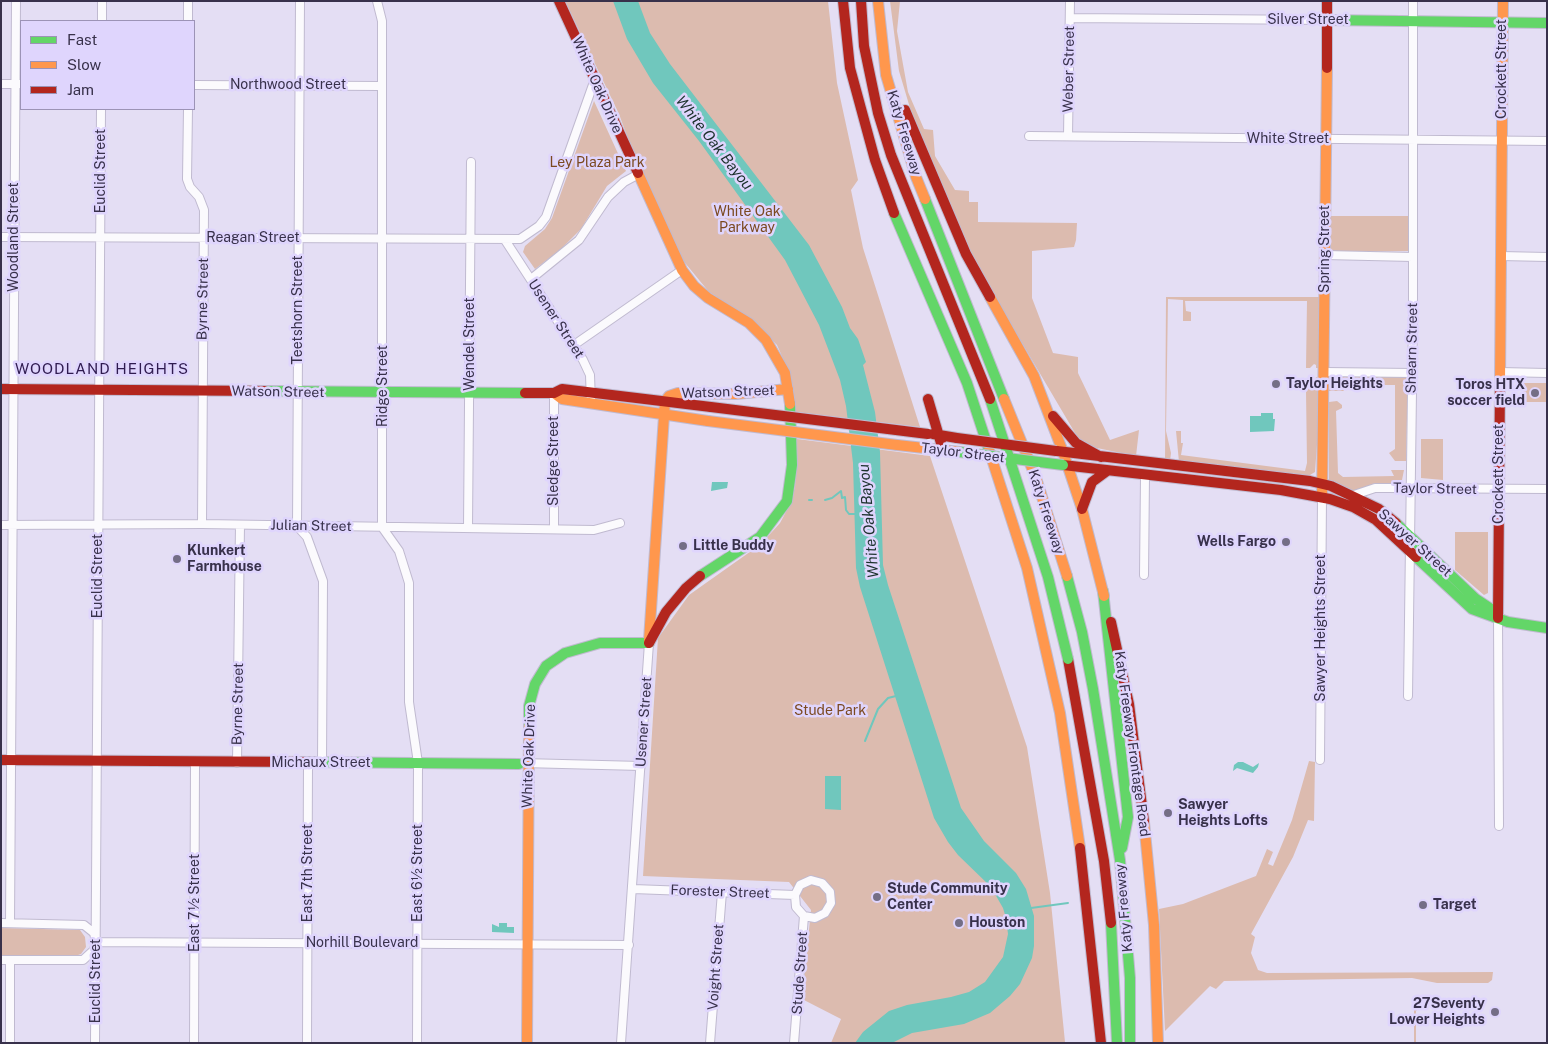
<!DOCTYPE html>
<html>
<head>
<meta charset="utf-8">
<style>
  body { margin:0 }
  #map { position:relative; width:1548px; height:1044px; overflow:hidden; background:#e4def4; font-family:"Public Sans",sans-serif }
  canvas { display:block }
  .frame { position:absolute; inset:0; border:2px solid #38314b; pointer-events:none }
  .legend { position:absolute; left:20px; top:20px; width:175px; height:90px; box-sizing:border-box; background:#dfd5fd; border:1px solid #9c93b6; margin:0; padding:6px 9px; list-style:none; font-size:15px; color:#38314b }
  .legend li { display:flex; align-items:center; gap:10px; height:25px }
  .legend b { width:25px; border:1px solid #9c93b6 }
</style>
</head>
<body>
<div id="map">
<canvas width="1548" height="1044"></canvas>
<div class="frame"></div>
<ul class="legend">
<li><b style="height:6px;background:#63d668"></b>Fast</li>
<li><b style="height:6px;background:#ff974d"></b>Slow</li>
<li><b style="height:6px;background:#b3261e"></b>Jam</li>
</ul>
</div>
<script>
const g = document.querySelector('canvas').getContext('2d');
g.lineJoin = 'round';
function fillPath(path, color) {
  g.fillStyle = color;
  g.fill(path, 'evenodd');
}
function poly(rows) {
  const path = new Path2D();
  for (const r of rows) {
    path.moveTo(r[0], r[1]);
    for (let i = 2; i < r.length; i += 2) path.lineTo(r[i], r[i + 1]);
  }
  return path;
}
function stroke(path, color, width, dash) {
  g.strokeStyle = color;
  g.lineWidth = width;
  g.lineCap = dash ? 'butt' : 'round';
  g.setLineDash(dash || []);
  g.stroke(path);
}
function write(font, color, halo, rows, align = 'center') {
  g.font = font + ' "Public Sans",sans-serif';
  g.lineWidth = 5;
  g.setLineDash([]);
  g.textBaseline = 'middle';
  g.strokeStyle = halo;
  g.fillStyle = color;
  for (const [text, x, y, turn = 0] of rows) {
    g.save();
    g.translate(x, y);
    g.rotate((+turn || 0) * Math.PI / 180);
    g.textAlign = isNaN(turn) ? turn : align;
    if (halo) g.strokeText(text, 0, 0);
    g.fillText(text, 0, 0);
    g.restore();
  }
}
fillPath(poly([
  [565,1,828,1,837,83,858,180,851,190,863,248,920,427,796,412,788,370,777,345,752,320,709,292,681,258,634,155,619,114],
  [890,1,900,1,897,31,908,92,924,129,933,130,935,156,955,190,969,191,969,202,978,202,978,222,1077,223,1076,240,1074,247,1032,251,1032,298,1053,353,1078,357,1078,373,1110,440,1139,430,1136,456,1092,447,1078,438,973,260,913,118,899,71],
  [594,101,626,171,607,186,581,229,560,250,535,269,523,252,525,246,545,229,552,218],
  [1330,216,1409,216,1409,251,1329,252],
  [1166,297,1322,297,1322,368,1316,368,1316,365,1314,364,1310,368,1306,368,1307,301,1185,301,1186,311,1191,312,1191,321,1183,321,1183,300,1168,299,1166,431,1171,453,1170,461,1165,461],
  [1329,375,1408,376,1406,461,1395,461,1389,453,1395,449,1395,385,1342,385,1344,391,1329,391],
  [1310,377,1315,381,1316,377,1322,377,1315,472,1305,478,1179,462,1176,431,1181,431,1181,443,1183,443,1181,455,1305,471,1307,463,1306,391,1307,379],
  [1524,383,1547,383,1547,402,1523,402],
  [1337,401,1342,405,1342,408,1336,411,1338,473,1343,477,1394,476,1391,470,1404,470,1402,480,1397,483,1376,483,1354,491,1329,482,1329,402],
  [797,439,930,456,1027,747,1050,893,1065,1042,831,1043,841,1019,802,999,811,910,789,882,643,876,658,638,689,595,761,544,780,523,788,508,795,487],
  [1421,439,1443,439,1443,480,1421,478],
  [1455,532,1488,532,1488,593,1484,595,1455,570],
  [1309,761,1315,762,1314,821,1308,820,1293,857,1251,934,1255,937,1251,953,1258,970,1267,973,1493,972,1492,980,1488,983,1437,983,1412,978,1224,981,1216,989,1210,986,1165,1031,1159,909,1183,904,1256,876,1267,849,1273,852,1268,864,1273,866,1292,820],
  [1,928,80,930,85,937,86,947,81,954,75,956,1,955],
  [1421,996,1423,1002,1417,1005,1419,1008,1416,1011,1416,1043,1414,1043,1414,997]
]), '#dcbbaf');
fillPath(poly([
  [613,1,638,1,650,33,670,64,809,245,842,307,850,328,858,339,866,362,863,365,875,412,880,452,883,565,888,585,961,808,984,841,1016,873,1026,889,1034,916,1034,946,1032,958,1020,984,1010,996,990,1013,964,1024,912,1033,892,1043,855,1043,863,1032,889,1011,907,1005,951,997,969,992,985,982,1003,957,1008,934,1006,918,1003,908,991,887,958,855,948,842,934,818,860,587,856,568,853,463,846,406,840,380,819,325,785,260,699,141,653,83,627,39],
  [1261,413,1273,413,1273,419,1275,419,1274,431,1250,432,1250,416,1261,416],
  [712,482,728,482,727,488,711,491],
  [1238,762,1243,762,1253,767,1259,763,1258,767,1253,773,1237,768,1233,771,1234,765],
  [825,776,841,776,841,810,825,809],
  [499,923,507,923,507,927,514,927,514,933,492,932,492,924,499,927]
]), '#70c7bd');
stroke(poly([
  [809,500,812,500],
  [825,500,832,498,841,491,842,498,845,497,846,510,849,514,855,514],
  [865,741,878,709,888,698,896,696],
  [1031,908,1068,903]
]), '#70c7bd', 2);
const street = poly([
  [300,1,297,526,307,537,323,581,322,763],
  [377,1,382,21,382,527,399,551,409,583,409,702,418,763,417,1043],
  [1070,18,1327,20],
  [102,21,102,1],
  [188,21,188,1],
  [1,84,21,84],
  [194,85,381,86],
  [188,109,187,179,190,187,199,197,204,210,202,524],
  [1029,136,1547,141],
  [1068,136,1070,1],
  [1,237,520,239,539,226,546,217,595,79],
  [505,240,583,360,590,375,591,402],
  [1325,255,1413,257],
  [1501,256,1547,257],
  [531,279,579,240,608,197,624,182,637,175],
  [574,345,682,270],
  [1325,372,1412,373],
  [1500,372,1547,373],
  [554,393,554,529],
  [1354,495,1375,488,1387,488,1547,489],
  [1,525,202,524,594,530,620,523],
  [468,527,471,162],
  [1144,575,1145,476],
  [1498,618,1499,826],
  [1408,696,1413,315,1413,1],
  [1320,760,1322,497],
  [237,763,240,525],
  [523,763,641,766],
  [633,889,795,895,796,907,804,916,794,1043],
  [795,895,800,885,811,880,822,883,830,892,831,903,825,913,815,918,804,916],
  [1,923,84,925,94,933,96,942,94,950,83,960,1,960],
  [10,923,16,1],
  [96,942,629,945],
  [10,1043,10,960],
  [95,1043,101,109],
  [194,1043,195,763],
  [307,1043,308,763],
  [621,1043,649,643],
  [710,1043,722,892]
]);
const fast = poly([
  [1327,20,1547,23],
  [925,199,1004,399],
  [894,213,967,383,989,450],
  [265,391,525,393],
  [1396,523,1476,599,1491,609,1498,618],
  [1416,557,1472,609,1508,622,1547,628],
  [700,576,760,537,787,501,792,465,790,404],
  [1067,576,1082,632,1093,689,1120,860,1130,978,1130,1043],
  [1103,591,1128,817,1122,848],
  [529,727,529,706,535,684,546,666,565,653,600,643,649,643],
  [307,762,519,764],
  [1111,923,1117,1043]
]);
const slow = poly([
  [878,1,886,75,916,177,925,199],
  [638,173,682,270,694,286,708,298,749,323,766,340,785,373,790,404],
  [990,297,1034,376,1063,452],
  [1500,382,1503,1],
  [554,393,562,399,708,421],
  [1004,399,1036,478,1067,576],
  [665,401,669,396,678,393,736,394,788,389],
  [897,445,960,452],
  [989,450,1027,568,1060,713,1080,848],
  [1063,452,1082,509,1104,596],
  [1322,497,1327,68],
  [649,640,665,401],
  [1144,822,1154,925,1158,1043],
  [527,1043,529,727]
]);
const jam = poly([
  [559,1,638,173],
  [843,1,850,68,875,160,894,213],
  [1327,68,1327,1],
  [905,110,966,254,990,297],
  [1,389,265,391],
  [525,393,554,393,562,389,711,407],
  [928,399,943,450],
  [1053,416,1076,443,1101,457],
  [933,434,957,438],
  [1057,451,1310,481,1331,486,1379,509,1396,523],
  [1063,465,1281,490,1330,499,1353,507,1376,520,1416,557],
  [1082,509,1092,482,1107,471],
  [1498,618,1500,382],
  [1111,622,1129,704,1144,822],
  [649,643,666,612,686,588,700,576],
  [1068,659,1104,861,1111,923],
  [1,760,307,762],
  [1080,848,1101,1043]
]);
stroke(street, '#c0bad0', 10);
stroke(fast, '#c0bad0', 12);
stroke(slow, '#c0bad0', 12);
stroke(jam, '#c0bad0', 12);
stroke(street, '#fbfafd', 8);
stroke(fast, '#63d668', 10);
stroke(slow, '#ff974d', 10);
stroke(jam, '#b3261e', 10);
const fastBridge = poly([
  [990,399,1048,577,1068,659],
  [960,452,1063,465]
]);
const slowBridge = poly([
  [708,421,897,445]
]);
const jamBridge = poly([
  [861,1,864,46,878,113,891,155,990,399],
  [711,407,928,434],
  [957,438,1056,451]
]);
stroke(fastBridge, '#c0bad0', 12, []);
stroke(slowBridge, '#c0bad0', 12, []);
stroke(jamBridge, '#c0bad0', 12, []);
stroke(fastBridge, '#63d668', 10);
stroke(slowBridge, '#ff974d', 10);
stroke(jamBridge, '#b3261e', 10);
for (const [x, y, r, color] of [
  [1276,384,5,"#746e86"],
  [1535,393,5,"#746e86"],
  [1286,542,5,"#746e86"],
  [683,546,5,"#746e86"],
  [177,559,5,"#746e86"],
  [1168,813,5,"#746e86"],
  [877,897,5,"#746e86"],
  [1423,905,5,"#746e86"],
  [959,923,5,"#746e86"],
  [1495,1012,5,"#746e86"]
]) {
  const dot = new Path2D();
  dot.arc(x, y, r, 0, 2 * Math.PI);
  g.fillStyle = color;
  g.fill(dot);
  stroke(dot, '#dfd5fd', 2);
}
write('14px', '#38314b', '#dfd5fd', [
  ["Silver Street",1308,20],
  ["Weber Street",1069,69,-89],
  ["Crockett Street",1502,69,-90],
  ["Northwood Street",288,85],
  ["White Oak Drive",597,85,66],
  ["Katy Freeway",904,133,73],
  ["White Street",1288,139],
  ["Euclid Street",101,171,-90],
  ["Woodland Street",14,237,-90],
  ["Reagan Street",253,238],
  ["Spring Street",1325,249,-90],
  ["Byrne Street",203,299,-89],
  ["Teetshorn Street",298,310,-90],
  ["Usener Street",556,319,57],
  ["Wendel Street",470,344,-90],
  ["Shearn Street",1412,348,-89],
  ["Ridge Street",383,386,-90],
  ["Watson Street",278,392,1],
  ["Watson Street",728,392,-2],
  ["Taylor Street",963,453,7],
  ["Sledge Street",554,461,-90],
  ["Crockett Street",1499,474,-90],
  ["Taylor Street",1435,489,1],
  ["Katy Freeway",1046,512,72],
  ["Julian Street",311,526,1],
  ["Sawyer Street",1415,543,42],
  ["Euclid Street",98,576,-90],
  ["Sawyer Heights Street",1321,628,-90],
  ["Byrne Street",238,704,-89],
  ["Usener Street",644,722,-86],
  ["Katy Freeway Frontage Road",1132,744,82],
  ["White Oak Drive",529,756,-88],
  ["Michaux Street",321,763],
  ["East 7th Street",308,873,-90],
  ["East 6½ Street",418,873,-90],
  ["Forester Street",720,892,2],
  ["East 7½ Street",195,903,-90],
  ["Katy Freeway",1124,908,-95],
  ["Norhill Boulevard",362,943],
  ["Voight Street",716,967,-86],
  ["Stude Street",800,973,-86],
  ["Euclid Street",96,981,-90]
]);
write('14px', '#7b4920', '#dfd5fd', [
  ["Ley Plaza Park",597,163],
  ["White Oak",747,212],
  ["Parkway",747,228],
  ["Stude Park",830,711]
]);
write('bold 14px', '#38314b', '#dfd5fd', [
  ["Taylor Heights",1286,384],
  ["Toros HTX",1525,385,"right"],
  ["soccer field",1525,401,"right"],
  ["Wells Fargo",1276,542,"right"],
  ["Little Buddy",693,546],
  ["Klunkert",187,551],
  ["Farmhouse",187,567],
  ["Sawyer",1178,805],
  ["Heights Lofts",1178,821],
  ["Stude Community",887,889],
  ["Center",887,905],
  ["Target",1433,905],
  ["Houston",969,923],
  ["27Seventy",1485,1004,"right"],
  ["Lower Heights",1485,1020,"right"]
], 'left');
write('italic 15px', '#1b312c', '#dfd5fd', [
  ["White Oak Bayou",714,143,52],
  ["White Oak Bayou",869,521,-95]
]);
g.letterSpacing = '1px';
write('15px', '#2f1b50', '#dfd5fd', [
  ["WOODLAND HEIGHTS",102,369]
]);
g.letterSpacing = '0px';
</script>
</body>
</html>
